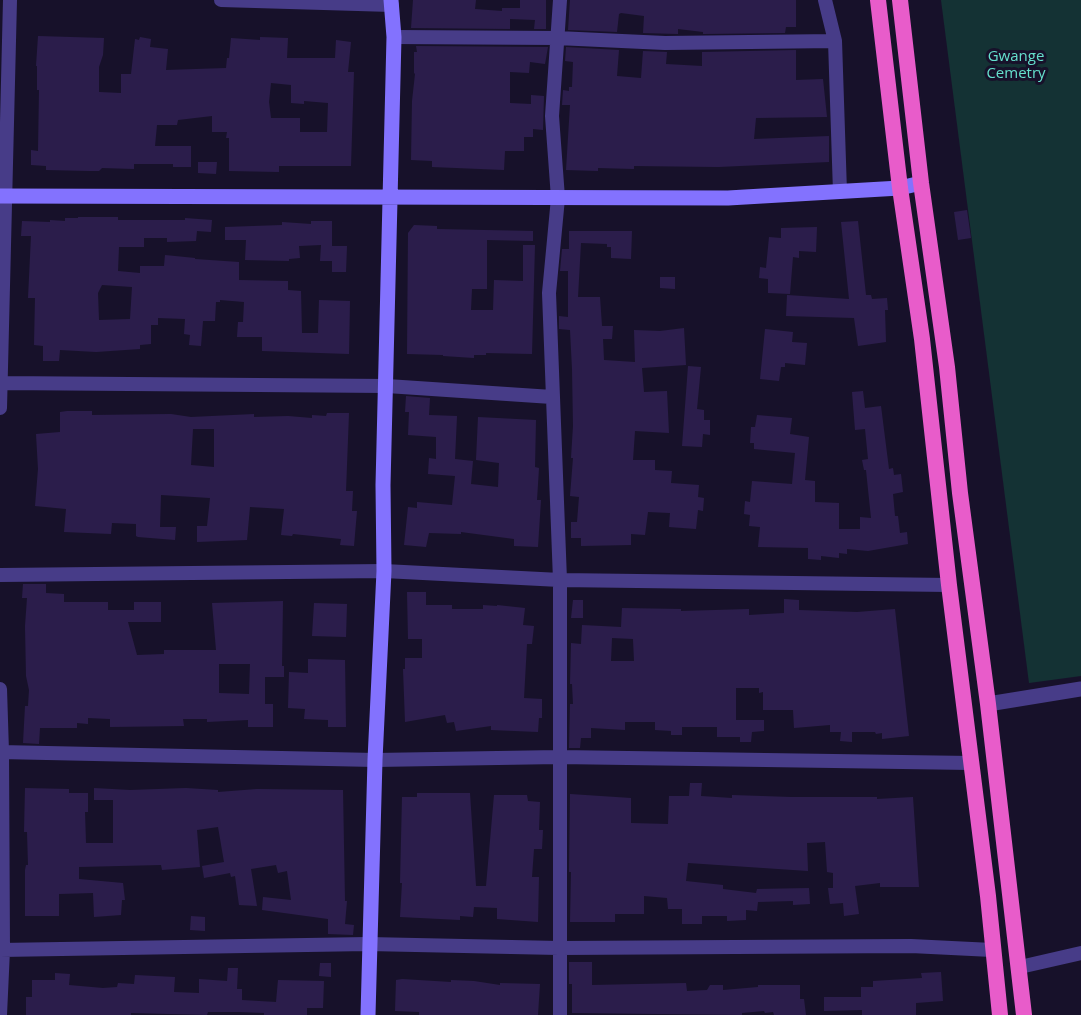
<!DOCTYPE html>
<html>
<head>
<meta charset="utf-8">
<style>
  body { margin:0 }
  canvas { display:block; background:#17112a }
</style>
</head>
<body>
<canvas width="1081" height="1015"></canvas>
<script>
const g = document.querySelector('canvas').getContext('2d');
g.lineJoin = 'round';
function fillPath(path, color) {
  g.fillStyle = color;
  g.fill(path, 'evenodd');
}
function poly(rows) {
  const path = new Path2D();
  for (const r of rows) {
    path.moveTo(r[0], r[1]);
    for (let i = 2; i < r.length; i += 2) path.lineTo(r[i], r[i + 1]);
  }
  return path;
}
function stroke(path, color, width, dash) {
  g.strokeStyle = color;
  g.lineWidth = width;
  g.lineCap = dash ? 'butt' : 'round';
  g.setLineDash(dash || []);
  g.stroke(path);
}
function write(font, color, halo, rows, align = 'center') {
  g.font = font + ' "Open Sans",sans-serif';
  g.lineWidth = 6;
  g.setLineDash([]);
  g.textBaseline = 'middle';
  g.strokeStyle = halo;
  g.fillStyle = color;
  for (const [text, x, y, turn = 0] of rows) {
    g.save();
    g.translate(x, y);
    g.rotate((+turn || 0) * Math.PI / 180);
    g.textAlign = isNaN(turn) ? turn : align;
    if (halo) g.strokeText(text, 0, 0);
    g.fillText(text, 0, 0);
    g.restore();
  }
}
fillPath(poly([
  [941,0,1081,0,1081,676,1029,683]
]), '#143234');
fillPath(poly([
  [413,0,476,0,475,9,502,11,502,8,520,8,520,0,546,0,546,29,534,29,535,20,510,19,510,29,411,28],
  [570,0,796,0,796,27,786,27,785,33,703,34,703,32,678,29,678,34,643,33,644,16,621,13,619,14,617,32,568,30],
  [38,36,104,38,103,55,99,67,99,92,121,93,121,74,131,74,135,39,139,40,140,37,151,39,150,47,168,49,166,70,226,68,227,58,229,58,231,38,260,40,260,37,288,38,287,58,335,58,336,40,351,42,348,72,354,72,351,166,279,166,279,172,229,171,229,138,226,138,227,132,212,132,212,116,178,120,177,125,157,125,155,146,191,146,191,167,173,167,173,164,134,164,134,169,102,168,99,171,89,171,46,170,46,166,31,165,31,150,38,151,39,90,37,90,37,66,36,66],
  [271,83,291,85,291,103,304,104,304,101,328,103,327,132,300,132,300,118,271,118,269,102],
  [416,46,548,47,545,64,530,62,529,73,510,72,510,103,531,104,531,95,544,96,543,130,533,129,533,137,524,137,524,151,505,151,504,170,432,167,432,161,411,160,412,101,415,74,414,73,414,52,417,52],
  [566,47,619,50,617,76,641,78,643,51,667,52,666,64,702,66,702,52,796,50,796,80,823,79,827,117,756,118,754,139,829,136,829,162,718,167,634,166,634,169,598,168,598,171,566,170,570,105,562,105,563,90,569,91,569,87,572,87,573,62,565,61],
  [198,162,217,162,216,174,198,173],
  [967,210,971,238,958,240,954,212],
  [78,217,118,217,118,220,185,220,185,218,212,220,211,232,197,231,196,241,167,242,167,238,144,238,144,247,119,247,118,271,140,273,140,266,164,266,165,255,195,258,195,259,239,262,239,280,288,281,288,290,301,291,302,333,318,333,319,300,350,301,349,354,262,351,262,337,237,337,238,322,243,322,244,302,220,300,220,302,216,302,215,321,203,321,201,346,189,345,190,335,184,334,185,319,158,318,158,325,151,325,151,344,140,345,140,349,96,352,60,350,59,361,43,361,43,346,34,345,35,298,28,298,31,236,21,236,22,221,50,222,50,220,65,221,65,218,78,218],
  [102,285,132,287,130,319,99,320,98,293],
  [311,221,332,221,332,246,347,246,346,272,332,272,332,261,320,261,321,245,299,246,300,258,289,259,289,261,245,260,246,240,225,240,225,227,282,225,282,222,311,224],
  [858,221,866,295,871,295,872,299,887,298,888,310,885,310,886,342,858,346,854,318,786,316,787,295,849,299,841,222],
  [414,225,437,226,437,229,533,231,533,241,487,240,487,289,472,289,471,310,493,310,494,280,523,281,523,245,535,245,532,354,486,353,486,355,474,355,474,358,443,356,443,355,407,354,408,233],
  [817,227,816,252,799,251,799,258,793,257,790,294,768,293,768,279,759,278,760,267,766,268,769,237,781,238,781,228],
  [569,231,632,231,631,259,611,258,611,247,607,247,607,244,581,243,578,297,600,297,602,326,613,326,612,339,603,339,604,360,635,362,634,330,660,331,684,328,686,365,642,368,644,392,667,391,669,433,635,431,633,460,655,460,655,470,672,471,671,483,699,485,698,497,704,498,703,511,698,510,696,529,669,527,670,513,648,512,645,535,631,534,631,545,581,546,581,538,571,538,571,522,577,522,579,497,570,496,573,458,571,458,573,426,572,369,570,330,559,329,559,316,568,317,568,271,560,271,562,249,569,249],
  [660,277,675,277,675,289,660,288],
  [765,329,793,332,792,342,807,343,805,365,785,363,785,367,781,367,779,381,760,379],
  [688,366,701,367,697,409,704,410,704,420,710,420,710,435,703,434,702,447,682,446],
  [863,391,865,408,881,406,889,469,893,468,894,475,901,474,903,492,893,494,895,516,898,516,900,533,907,532,908,544,868,551,847,549,847,554,839,553,839,558,821,556,821,560,808,559,808,548,758,547,760,527,749,526,750,515,744,514,745,501,750,502,752,481,792,484,795,453,754,449,754,443,750,443,751,427,755,427,757,415,792,418,790,434,809,437,805,480,815,481,815,502,839,503,839,529,860,529,860,517,871,518,866,470,864,470,862,460,868,459,865,429,855,430,852,392],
  [406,396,430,398,429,415,457,416,455,459,473,461,471,484,498,487,499,463,476,460,478,417,536,420,535,467,539,468,537,500,541,500,538,547,514,546,514,539,461,532,461,534,429,533,426,547,404,545,408,507,417,508,417,502,452,505,455,476,428,474,429,458,436,459,436,437,408,435,409,412,405,412],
  [67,411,92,411,92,415,171,414,191,417,254,414,254,417,288,416,312,418,312,415,326,416,327,413,349,413,346,491,353,491,352,511,357,511,354,546,340,545,341,539,293,534,292,536,281,535,284,509,250,507,247,540,197,542,197,526,207,526,210,498,161,495,160,527,176,527,175,540,138,537,136,536,136,524,112,523,111,534,64,532,66,509,35,506,38,469,36,434,60,432,60,412],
  [193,429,214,429,214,467,191,465],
  [23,584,46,584,46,593,64,594,64,602,108,602,108,610,134,610,134,602,161,602,161,622,128,622,137,655,164,654,164,650,216,650,212,603,283,601,282,666,284,666,284,677,265,677,265,704,273,704,273,727,248,727,248,720,207,722,207,719,183,719,184,726,110,727,110,719,88,718,88,724,77,723,77,728,40,728,39,744,23,743,25,706,28,706,29,690,26,676,25,626,27,598,22,598],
  [219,664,250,664,249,694,219,693],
  [407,592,426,592,426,605,452,605,452,609,483,609,483,605,497,606,497,605,525,608,523,625,534,626,532,644,527,644,524,698,542,699,542,718,539,718,538,732,491,730,491,726,456,731,454,722,447,723,445,715,405,722,403,669,405,669,405,658,422,658,422,639,408,639],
  [784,599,799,600,799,610,857,612,895,609,909,736,882,739,882,733,876,734,875,732,852,732,852,742,840,741,841,732,830,732,830,725,794,728,793,710,763,710,763,692,759,693,759,688,736,688,736,720,764,720,764,731,752,732,751,742,740,742,740,737,717,737,717,727,682,727,682,735,671,735,671,731,655,730,655,722,625,722,625,730,591,728,591,738,581,738,580,748,569,748,570,704,573,704,572,684,570,684,571,643,581,644,582,625,621,627,622,608,681,609,681,611,749,609,749,615,784,613],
  [612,638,633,639,634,661,611,661],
  [573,600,583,600,583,618,571,618],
  [314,603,347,604,346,637,312,636],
  [308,659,345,660,346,727,328,727,328,720,304,719,305,709,288,708,289,672,308,673],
  [690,783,702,783,701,796,732,798,732,795,791,797,877,797,877,799,913,797,919,887,880,887,880,883,855,886,859,914,844,916,843,903,830,904,828,888,833,888,833,873,827,872,825,842,807,843,808,871,688,863,686,881,723,885,723,889,756,893,757,889,809,888,810,904,793,905,793,901,758,902,757,911,746,910,746,920,727,921,727,916,702,916,702,924,682,924,682,909,668,909,667,898,644,896,644,914,615,914,615,922,570,922,571,872,569,872,570,794,631,798,631,823,668,824,669,796,689,796],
  [25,788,69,789,69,793,88,793,88,812,85,812,86,843,113,843,113,800,94,800,94,788,130,790,186,788,218,790,218,792,257,789,343,790,345,901,347,901,345,924,354,925,353,935,328,934,328,919,262,910,263,897,291,900,287,871,278,873,276,865,251,869,257,906,239,905,235,876,231,877,230,873,204,878,202,866,224,862,218,827,197,830,200,867,162,870,161,865,79,867,79,879,123,883,125,900,122,900,121,915,94,917,93,893,59,894,59,916,25,916,25,870,26,865,28,865,27,832,24,832],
  [417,793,470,793,476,886,486,886,494,795,527,795,528,801,540,802,539,830,543,830,542,849,534,849,532,877,539,877,538,922,497,919,497,908,474,907,473,917,460,916,460,920,400,917,402,883,400,883,402,797,417,797],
  [191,916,205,917,205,931,190,930],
  [569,962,592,962,592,985,686,983,687,991,707,990,710,985,723,985,723,990,758,987,758,985,800,985,800,999,804,999,806,1015,774,1015,773,1012,765,1013,764,1011,742,1013,742,1015,572,1013,572,984,569,984],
  [320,963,331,963,331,977,319,976],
  [228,968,238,968,237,989,242,989,242,1000,276,1002,278,980,324,981,323,1008,307,1008,307,1015,264,1015,264,1013,239,1012,208,1012,207,1015,131,1013,131,1015,26,1015,26,997,32,997,32,980,55,980,55,973,70,974,69,985,103,988,117,987,118,983,134,984,135,975,175,977,174,992,199,993,199,979,227,981],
  [941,972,943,1001,916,1003,916,1015,862,1015,862,1010,824,1011,824,997,861,997,861,987,873,987,873,981,922,978,921,973],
  [402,979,451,982,451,980,474,981,500,985,500,983,540,984,538,1015,419,1015,419,1012,395,1011,396,980]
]), '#2b1d4b');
stroke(poly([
  [221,0,392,5],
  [825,0,835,41,840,192],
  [394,37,557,38,665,43,835,41],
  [1,383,387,386,552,397],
  [0,408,10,0],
  [0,575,384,571,560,580,949,585],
  [0,689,2,752,3,950,0,1015],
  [0,752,375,760,559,757,971,763],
  [0,950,368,944,559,948,911,946,992,950],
  [1020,967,1081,953],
  [560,1015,560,580,549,293,558,198,552,116,560,0]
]), '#473c88', 14);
stroke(poly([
  [988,704,1081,689]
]), '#473c88', 15);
stroke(poly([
  [0,196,728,198,900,188,921,183],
  [368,1015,375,760,384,571,383,485,394,37,391,0]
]), '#8372fe', 15);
stroke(poly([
  [878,0,900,188,922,339,949,585,988,896,1000,1015],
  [900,0,921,183,947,367,960,493,988,704,1024,1015]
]), '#e85cca', 16);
write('15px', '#65e0cd', '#17112a', [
  ["Gwange",1016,57],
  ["Cemetry",1016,74]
]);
</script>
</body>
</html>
